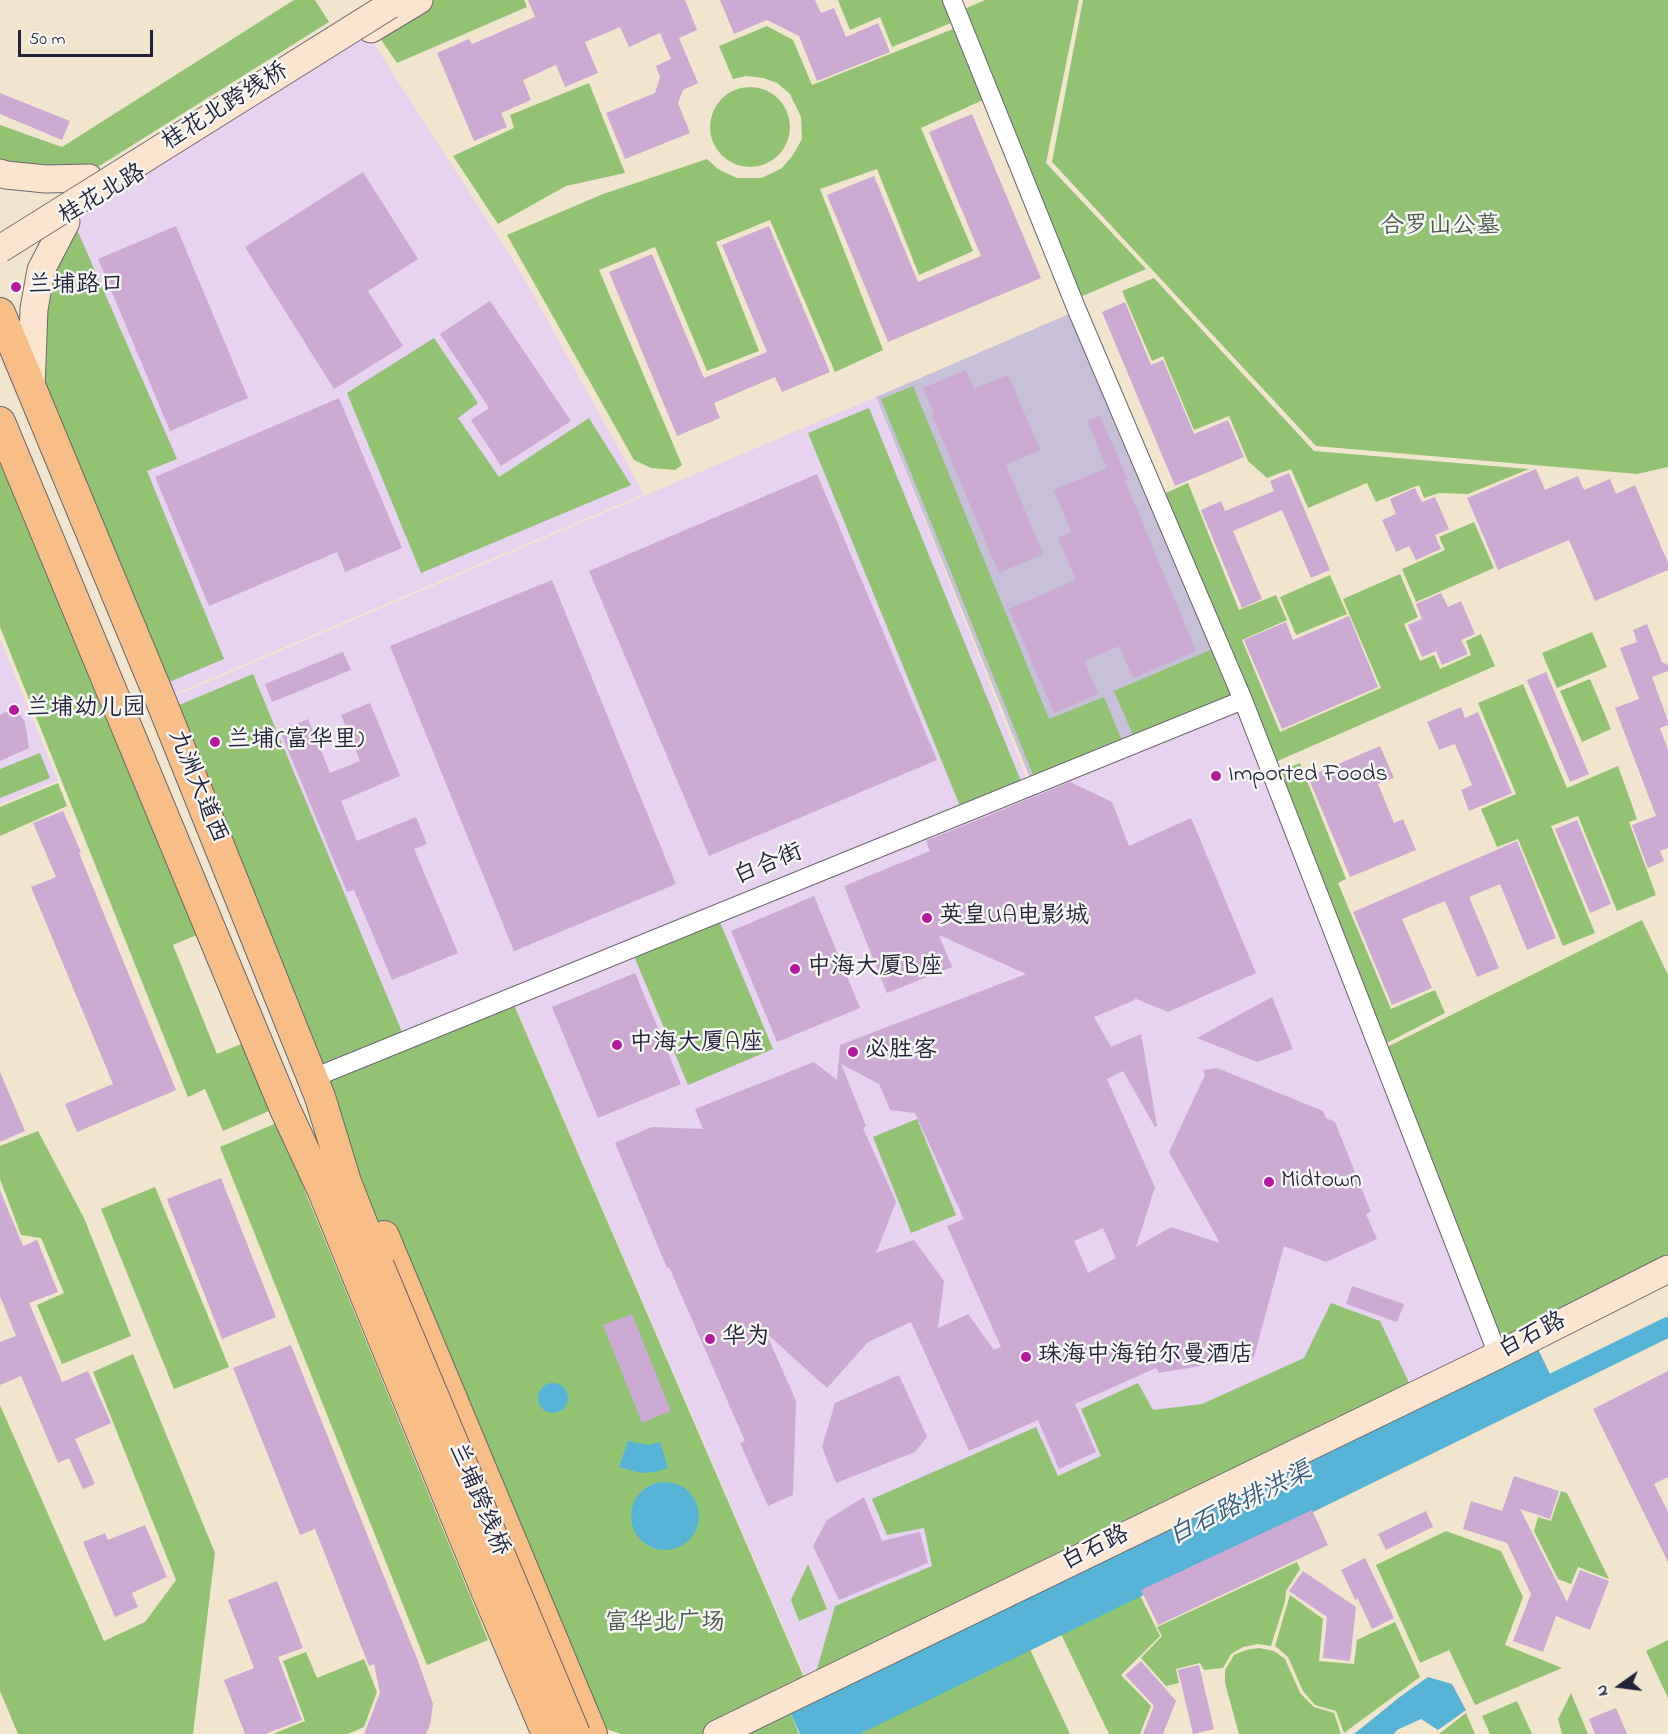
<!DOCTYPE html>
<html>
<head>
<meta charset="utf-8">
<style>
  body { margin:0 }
  #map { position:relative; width:1668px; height:1734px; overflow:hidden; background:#f2e5ce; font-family:"Indie Flower",sans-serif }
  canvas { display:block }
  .north { position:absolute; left:1590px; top:1656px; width:60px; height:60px; -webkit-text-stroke:4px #f6f6f2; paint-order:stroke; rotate:256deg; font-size:16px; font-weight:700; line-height:24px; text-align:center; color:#22223b }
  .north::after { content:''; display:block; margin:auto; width:21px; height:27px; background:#22223b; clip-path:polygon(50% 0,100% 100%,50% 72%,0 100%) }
  .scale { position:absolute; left:18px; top:30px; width:135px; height:27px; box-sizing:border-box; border:3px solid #22223b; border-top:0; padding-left:8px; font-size:18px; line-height:21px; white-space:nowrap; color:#22223b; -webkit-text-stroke:4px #f6f6f2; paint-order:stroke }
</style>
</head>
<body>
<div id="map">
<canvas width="1668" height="1734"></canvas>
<div class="north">N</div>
<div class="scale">50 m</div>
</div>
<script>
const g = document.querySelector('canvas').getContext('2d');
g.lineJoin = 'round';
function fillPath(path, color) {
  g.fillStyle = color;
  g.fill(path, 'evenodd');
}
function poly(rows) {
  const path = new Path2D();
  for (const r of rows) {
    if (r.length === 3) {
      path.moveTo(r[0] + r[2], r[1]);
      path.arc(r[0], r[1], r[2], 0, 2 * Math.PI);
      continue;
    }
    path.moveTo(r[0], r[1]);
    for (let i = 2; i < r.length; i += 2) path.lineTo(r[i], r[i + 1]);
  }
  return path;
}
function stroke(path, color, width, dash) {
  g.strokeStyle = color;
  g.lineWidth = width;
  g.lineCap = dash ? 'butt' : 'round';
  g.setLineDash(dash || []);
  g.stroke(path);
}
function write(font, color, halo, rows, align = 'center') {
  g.font = font + ' "Indie Flower","LXGW WenKai TC",sans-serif';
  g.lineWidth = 5;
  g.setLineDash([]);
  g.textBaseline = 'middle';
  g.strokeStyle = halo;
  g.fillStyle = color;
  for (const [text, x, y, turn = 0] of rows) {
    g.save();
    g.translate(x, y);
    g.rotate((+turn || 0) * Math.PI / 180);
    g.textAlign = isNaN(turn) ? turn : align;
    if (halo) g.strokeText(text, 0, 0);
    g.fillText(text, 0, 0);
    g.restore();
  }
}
fillPath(poly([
  [367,33,520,271,644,494,163,699,67,223],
  [876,397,1029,784,317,1075,163,701],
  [0,639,58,781,0,804],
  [1242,701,1497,1354,810,1688,511,997]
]), '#e7d2ef');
fillPath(poly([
  [1076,311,1241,698,1032,783,876,397]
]), '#c8bfd8');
fillPath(poly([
  [294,0,315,0,329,22,88,173,0,169,0,125,62,147],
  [429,0,524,0,527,7,397,63,376,32],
  [838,0,942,0,951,23,892,47,880,17,850,30],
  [985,0,1079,0,1046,163,1146,269,1080,297,962,10],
  [1083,0,1668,0,1668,467,1637,474,1316,446,1052,162],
  [767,26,793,40,812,85,953,29,983,100,921,128,973,251,919,275,877,169,820,189,883,350,835,372,770,220,716,242,759,351,707,371,655,247,599,270,682,465,675,470,651,468,634,460,507,235,603,194,707,159,718,169,737,178,762,178,782,168,793,155,802,139,801,117,790,94,777,83,763,78,746,76,733,79,719,46],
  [589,83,625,173,566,186,498,224,453,156,514,128,510,115],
  [750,127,40],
  [75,225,177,459,147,471,224,659,162,685,39,388,49,271],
  [1154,278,1314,451,1529,469,1468,494,1439,493,1424,498,1419,485,1376,502,1367,483,1308,508,1291,469,1267,478,1248,461,1229,416,1194,430,1163,356,1152,361,1122,291],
  [434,338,478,403,458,418,499,477,589,418,631,485,421,573,347,393],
  [913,386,1049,719,1104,697,1122,741,1034,777,881,399],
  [869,408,1021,781,960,806,808,433],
  [0,433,204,932,173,945,217,1054,251,1040,278,1107,223,1131,205,1089,188,1097,0,627],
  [1188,483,1239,610,1276,595,1287,620,1242,640,1280,732,1381,688,1343,599,1400,574,1418,617,1404,624,1420,661,1434,655,1440,669,1471,655,1466,641,1481,634,1495,666,1273,763,1159,496],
  [1474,522,1494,568,1416,602,1402,569,1445,550,1439,537],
  [1330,575,1347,614,1296,635,1280,597],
  [1592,632,1607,667,1557,688,1542,653],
  [1215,648,1235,694,1134,737,1114,691],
  [253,674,402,1032,321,1066,172,708],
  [1590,679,1611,729,1582,742,1560,691],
  [1523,684,1567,788,1618,766,1637,819,1629,822,1656,895,1617,911,1578,816,1551,826,1595,933,1563,946,1518,839,1497,847,1481,809,1516,794,1478,703],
  [40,753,50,778,0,798,0,769],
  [1300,763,1346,879,1338,883,1391,1009,1435,990,1445,1013,1383,1045,1276,772],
  [58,783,67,806,0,836,0,807],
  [719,920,773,1049,688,1085,634,956],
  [1642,920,1668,975,1668,1268,1499,1353,1381,1050],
  [511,998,809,1689,716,1734,621,1734,589,1723,317,1077],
  [917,1119,956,1215,911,1233,873,1137],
  [279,1122,306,1194,488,1640,427,1665,220,1147],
  [38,1131,84,1218,131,1336,62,1364,37,1305,64,1293,41,1238,21,1235,0,1179,0,1146],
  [155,1187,229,1367,174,1389,101,1209],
  [1331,1303,1380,1321,1411,1387,815,1676,835,1606,932,1566,924,1528,887,1535,872,1499,1036,1427,1058,1476,1101,1456,1081,1409,1138,1383,1153,1410,1202,1404,1304,1358],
  [133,1354,215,1553,193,1734,18,1734,0,1691,0,1405,104,1641,145,1622,176,1580,93,1372],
  [1561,1491,1567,1493,1609,1579,1578,1567,1571,1584,1558,1579,1534,1531,1538,1517,1551,1521],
  [1446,1531,1501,1551,1523,1597,1505,1645,1562,1668,1475,1705,1449,1650,1420,1663,1376,1565],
  [1297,1562,1300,1569,1286,1591,1285,1601,1271,1646,1258,1644,1243,1647,1231,1654,1223,1668,1204,1670,1200,1663,1176,1669,1179,1683,1166,1686,1141,1658,1162,1636,1157,1627],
  [808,1564,827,1609,799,1621,791,1600],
  [1139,1593,1160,1636,1121,1675,1151,1706,1140,1734,1109,1734,1060,1632],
  [1290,1595,1323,1619,1319,1661,1354,1664,1357,1640,1395,1622,1420,1677,1344,1733,1336,1711,1315,1705,1303,1691,1288,1657,1275,1646],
  [1668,1640,1668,1698,1646,1651],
  [1027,1643,1070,1734,839,1734],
  [1259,1648,1274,1651,1285,1659,1300,1693,1314,1707,1334,1713,1341,1734,1239,1734,1225,1683,1225,1670,1234,1655,1246,1650],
  [306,1652,317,1678,364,1659,377,1692,364,1727,348,1734,273,1734,305,1721,283,1661],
  [1571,1693,1588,1734,1562,1734,1558,1719],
  [1517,1701,1532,1734,1490,1734,1482,1716],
  [786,1702,799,1734,718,1734],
  [1466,1713,1475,1734,1439,1734]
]), '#91c373');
fillPath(poly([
  [1532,1337,1554,1382,835,1734,800,1734,785,1701],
  [553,1398,15],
  [628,1441,649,1445,660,1442,668,1468,655,1472,641,1473,619,1467],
  [665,1516,34],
  [1428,1677,1452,1684,1466,1710,1438,1730,1421,1719,1397,1730,1394,1734,1354,1734,1401,1696]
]), '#57b3d5');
stroke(poly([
  [837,1734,1668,1327]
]), '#57b3d5', 20);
fillPath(poly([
  [528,0,685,0,697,30,679,38,698,83,683,90,678,103,690,133,625,159,606,113,655,93,660,77,656,66,671,59,660,33,629,47,620,27,585,42,598,73,565,87,556,65,523,80,531,100,501,113,507,127,474,141,437,53,469,39,472,44,535,17],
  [720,0,815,0,821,13,834,8,846,37,878,23,890,52,817,81,799,36,767,20,734,34],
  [0,93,70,121,62,140,0,114],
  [972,114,1041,278,888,342,827,195,874,176,918,282,981,256,929,132],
  [363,172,418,259,368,291,403,346,334,389,245,247],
  [176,226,248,398,170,431,98,259],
  [769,226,830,372,782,392,775,377,714,403,720,418,677,436,609,272,652,254,704,378,767,352,722,245],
  [490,301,571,421,501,466,471,420,489,408,440,334],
  [1125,302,1151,365,1163,360,1194,434,1228,420,1244,457,1175,486,1102,312],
  [966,370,974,389,1008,375,1040,450,1006,465,1043,554,999,573,932,415,934,414,923,388],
  [339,398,402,548,345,572,337,552,209,606,155,477],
  [1100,416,1128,480,1125,481,1196,651,1133,678,1119,646,1084,661,1098,694,1054,713,1009,609,1076,580,1058,538,1071,532,1054,490,1107,468,1087,421],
  [1536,469,1545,490,1578,476,1584,490,1610,479,1616,494,1635,485,1668,563,1668,570,1595,601,1569,540,1498,570,1467,498],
  [1289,473,1330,570,1311,578,1282,510,1233,531,1262,599,1242,608,1201,510,1221,501,1225,511,1274,491,1270,481],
  [817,474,937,760,709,856,589,571],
  [1415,488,1422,502,1435,497,1449,529,1435,535,1441,549,1416,560,1409,546,1396,552,1382,520,1396,514,1390,499],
  [552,580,676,884,514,951,390,646],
  [1441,593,1448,607,1461,601,1475,634,1461,640,1468,654,1442,665,1436,651,1422,657,1408,625,1422,619,1416,604],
  [1349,616,1378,687,1282,729,1244,640,1286,622,1293,640],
  [1647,624,1662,662,1668,665,1668,671,1652,677,1668,721,1668,725,1660,728,1668,750,1668,848,1660,851,1664,861,1648,868,1632,825,1656,816,1615,708,1639,699,1620,648,1637,642,1633,630],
  [343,652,351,670,272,702,265,684],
  [1546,672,1589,774,1570,782,1527,680],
  [370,703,400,776,341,801,357,841,416,817,427,844,414,849,458,953,392,980,354,890,347,892,280,731,308,719,330,773,360,761,341,715],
  [1461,707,1465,718,1478,712,1512,793,1469,811,1461,790,1472,785,1455,744,1439,750,1427,722],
  [15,708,25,722,29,748,0,761,0,715],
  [1380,746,1394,778,1378,784,1394,823,1403,819,1416,850,1350,877,1308,777],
  [1070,782,1112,802,1129,846,1191,818,1256,973,1168,1012,1134,998,1135,1000,1094,1017,1111,1047,1141,1034,1157,1126,1155,1127,1123,1071,1107,1079,1155,1187,1136,1247,1171,1227,1220,1243,1169,1152,1205,1075,1203,1070,1217,1068,1323,1111,1326,1118,1335,1122,1371,1212,1366,1214,1377,1239,1326,1262,1284,1246,1254,1357,1159,1373,1156,1368,1075,1404,1096,1452,1059,1469,1038,1420,969,1451,911,1322,868,1342,827,1388,766,1333,796,1401,793,1495,768,1506,740,1443,745,1441,669,1267,667,1268,615,1143,652,1127,703,1129,695,1109,814,1062,837,1080,840,1045,1026,974,939,935,952,967,887,993,844,886,930,851,926,841],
  [841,1064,879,1084,890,1110,915,1113,964,1219,947,1226,1001,1347,994,1350,968,1314,938,1328,944,1281,914,1240,876,1253,896,1202,863,1128,866,1126],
  [1103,1228,1116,1258,1088,1273,1074,1241],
  [63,811,81,852,79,853,176,1090,77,1132,65,1104,113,1084,31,887,56,877,33,823],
  [1577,820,1611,904,1590,913,1555,829],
  [1517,841,1556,938,1527,950,1500,884,1469,897,1499,968,1477,977,1445,901,1402,919,1432,988,1392,1005,1353,912],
  [814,896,860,1008,777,1042,731,931],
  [635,973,681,1084,598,1118,552,1007],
  [1272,997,1293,1049,1257,1062,1197,1038],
  [0,1072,25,1131,0,1142],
  [221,1178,276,1317,222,1339,167,1199],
  [0,1190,23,1246,37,1240,58,1292,29,1303,62,1382,88,1371,111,1423,75,1439,95,1484,83,1489,69,1458,58,1463,21,1376,0,1385,0,1342,16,1336,0,1296],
  [1352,1286,1404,1304,1397,1322,1346,1304],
  [632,1314,671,1411,642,1423,603,1325],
  [291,1345,418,1661,433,1704,430,1725,426,1734,364,1734,380,1693,374,1664,369,1666,315,1529,300,1535,233,1368],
  [1668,1371,1668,1477,1654,1484,1668,1512,1668,1562,1593,1409],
  [899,1375,927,1437,915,1452,836,1483,822,1447,835,1403],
  [1514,1476,1559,1491,1550,1519,1520,1509,1567,1602,1580,1570,1609,1581,1590,1630,1556,1616,1543,1652,1513,1641,1531,1594,1507,1543,1463,1529,1471,1501,1502,1511],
  [864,1497,882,1541,920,1532,928,1563,839,1600,813,1546,827,1520],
  [1312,1510,1328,1545,1158,1625,1141,1590],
  [1426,1511,1433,1527,1386,1550,1378,1534],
  [145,1525,167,1577,132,1593,138,1607,115,1617,83,1542,105,1533,108,1540],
  [1365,1558,1394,1618,1372,1629,1357,1597,1356,1601,1341,1570],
  [1303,1571,1356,1607,1350,1661,1323,1658,1327,1617,1289,1591],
  [277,1581,303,1648,278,1657,302,1720,265,1734,245,1734,224,1680,254,1668,228,1600],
  [1141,1661,1176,1701,1163,1734,1143,1734,1154,1706,1125,1675],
  [1199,1665,1214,1729,1193,1734,1178,1670],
  [1616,1708,1627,1734,1595,1734,1589,1719]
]), '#ccaad3');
const street = poly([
  [952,0,1077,310,1243,700,1498,1355],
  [313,1078,1243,700]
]);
const secondary = poly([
  [371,29,419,0],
  [0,173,6,175,46,179,89,178],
  [31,388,34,309,41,270,66,222],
  [717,1734,1498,1355,1668,1269]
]);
const primary = poly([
  [0,313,159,696,320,1097,346,1182,379,1266],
  [0,422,285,1109,323,1191,357,1275],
  [384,1236,592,1734]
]);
stroke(street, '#6b666e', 20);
stroke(secondary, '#6b666e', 29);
stroke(primary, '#6b666e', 32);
stroke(street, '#fff', 18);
stroke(secondary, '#fce5cf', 27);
stroke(primary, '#f7be88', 30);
const secondaryBridge = poly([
  [0,249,390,5]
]);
const primaryBridge = poly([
  [379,1266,575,1734],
  [357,1275,485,1588,547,1734]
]);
stroke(secondaryBridge, '#6b666e', 29, []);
stroke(primaryBridge, '#6b666e', 32, []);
stroke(secondaryBridge, '#fce5cf', 27);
stroke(primaryBridge, '#f7be88', 30);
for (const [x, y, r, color] of [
  [16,287,6,"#b5179e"],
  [14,710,6,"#b5179e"],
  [215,742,6,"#b5179e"],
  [1216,776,6,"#b5179e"],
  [927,918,6,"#b5179e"],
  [795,969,6,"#b5179e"],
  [617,1045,6,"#b5179e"],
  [853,1052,6,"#b5179e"],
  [1269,1182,6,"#b5179e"],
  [710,1339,6,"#b5179e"],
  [1026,1357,6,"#b5179e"]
]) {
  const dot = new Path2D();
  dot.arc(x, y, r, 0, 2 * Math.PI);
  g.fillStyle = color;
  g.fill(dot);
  stroke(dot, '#f6f6f2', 2);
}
write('24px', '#22223b', '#f6f6f2', [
  ["桂花北跨线桥",226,108,-32],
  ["桂花北路",103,196,-30],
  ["九洲大道西",196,787,68],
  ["白合街",769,866,-22],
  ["白石路",1533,1337,-27],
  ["兰埔跨线桥",477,1500,67],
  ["白石路",1096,1550,-26]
]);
write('24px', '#495a4f', '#f6f6f2', [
  ["合罗山公墓",1440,228],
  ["富华北广场",665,1625]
]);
write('24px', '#22223b', '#f6f6f2', [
  ["兰埔路口",28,287],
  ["兰埔幼儿园",26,710],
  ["兰埔(富华里)",227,742],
  ["Imported Foods",1228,776],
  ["英皇UA电影城",939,918],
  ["中海大厦B座",807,969],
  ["中海大厦A座",629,1045],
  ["必胜客",865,1052],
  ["Midtown",1281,1182],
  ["华为",722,1339],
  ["珠海中海铂尔曼酒店",1038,1357]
], 'left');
write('italic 26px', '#375c79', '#f6f6f2', [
  ["白石路排洪渠",1241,1506,-26]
]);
</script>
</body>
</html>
